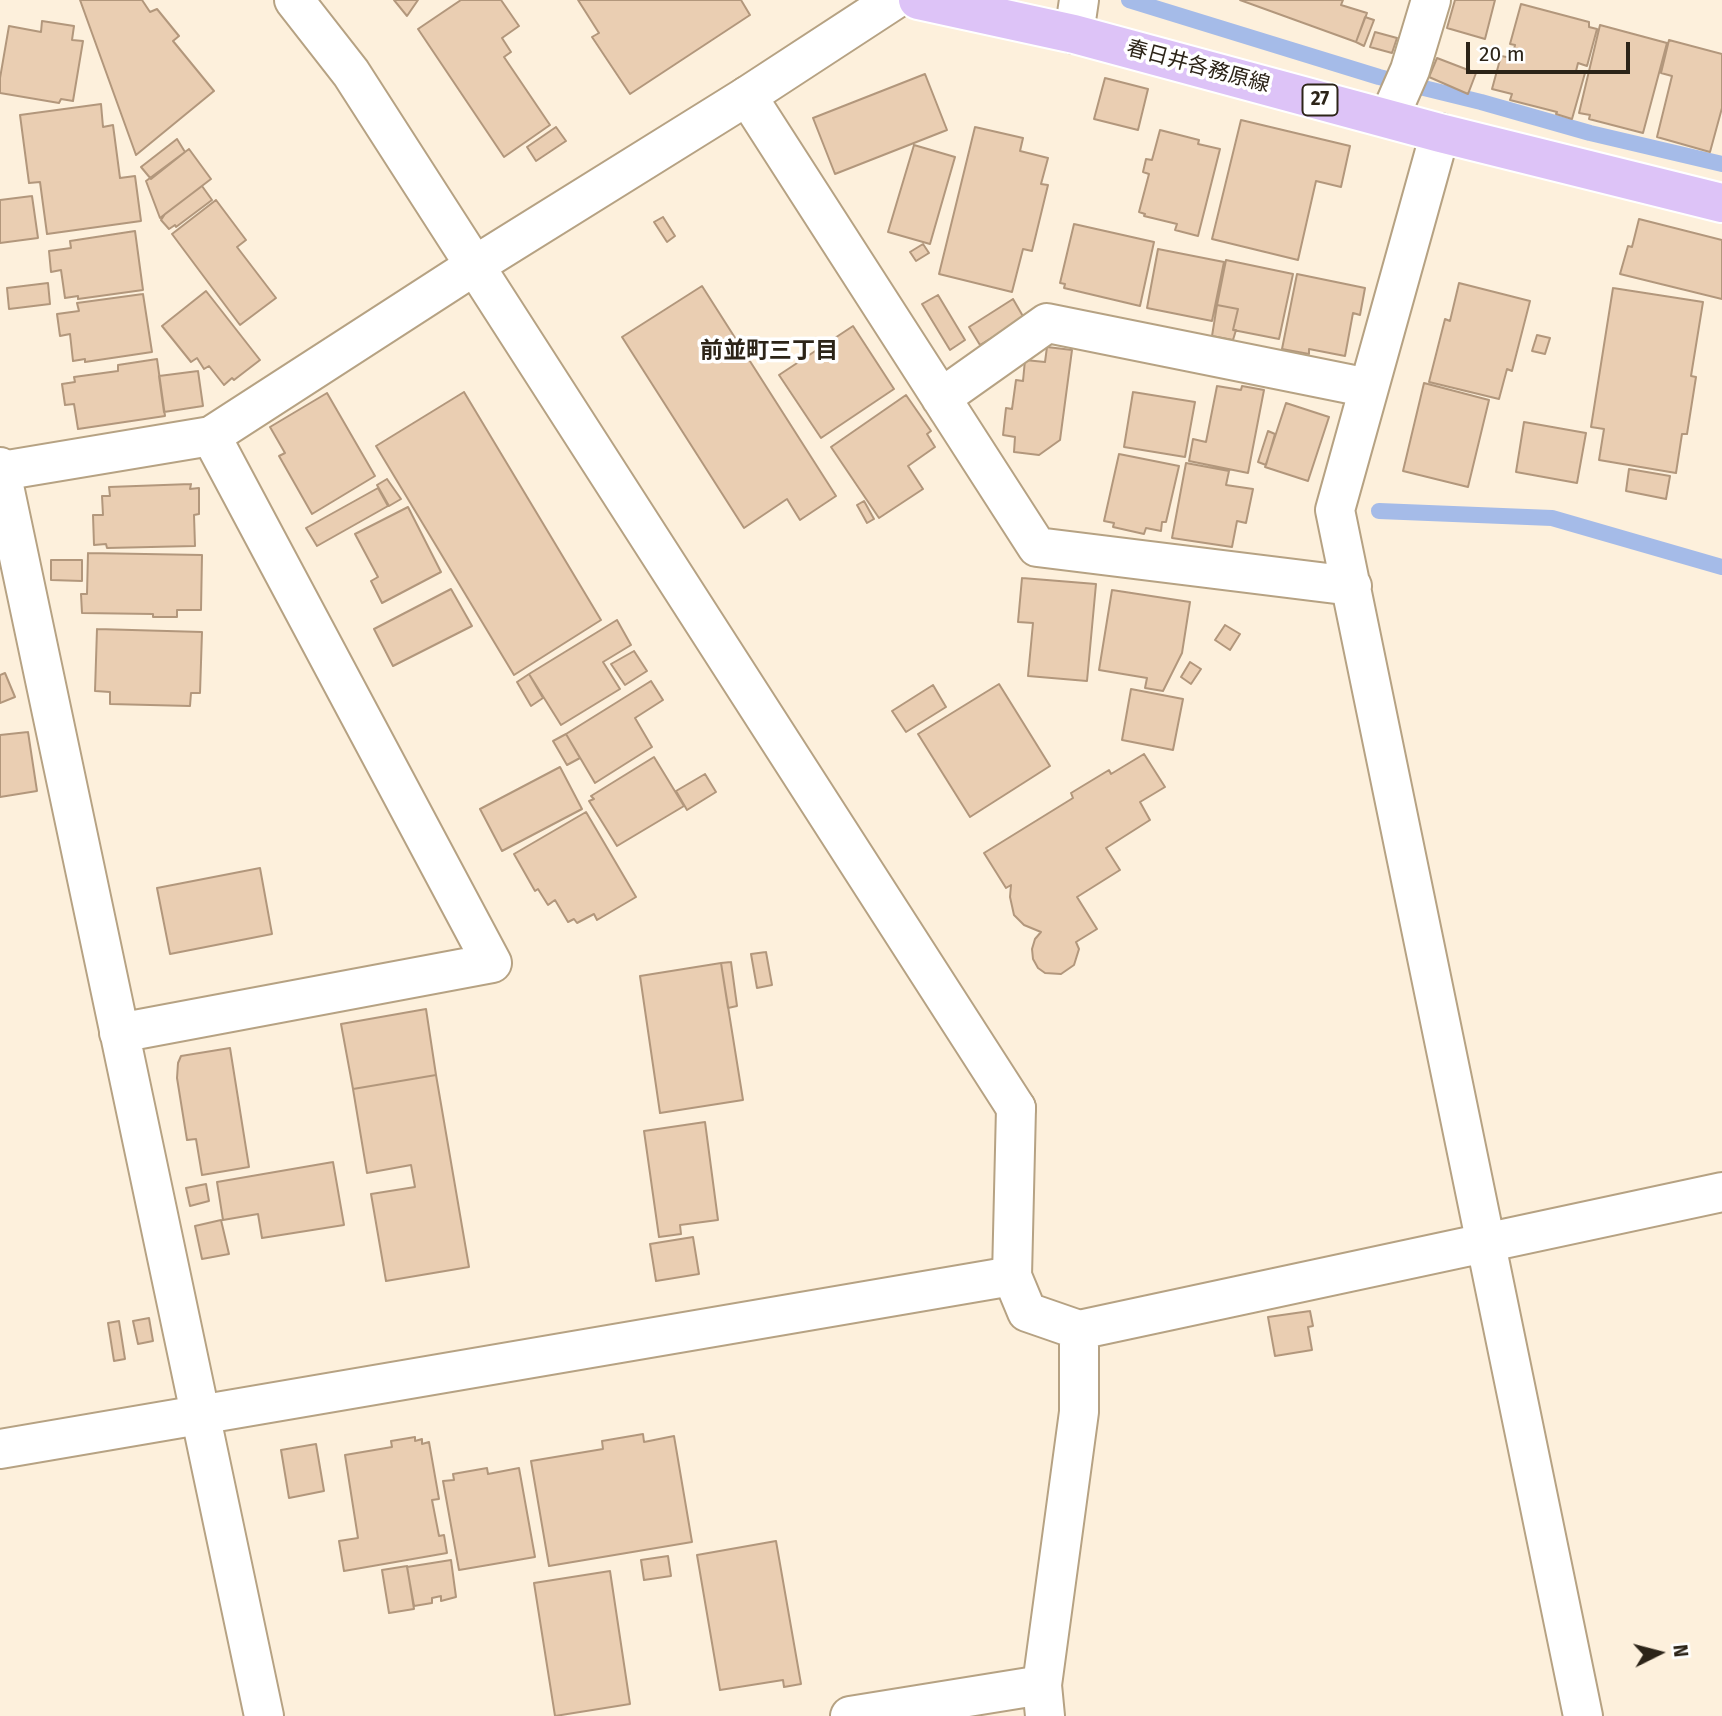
<!DOCTYPE html>
<html>
<head>
<meta charset="utf-8">
<style>
  body { margin:0 }
  #map { position:relative; width:1722px; height:1716px; overflow:hidden; background:#fdf0dc; font-family:"Fira Sans",sans-serif }
  canvas { display:block }
  .north { position:absolute; left:1624px; top:1618px; width:70px; height:70px; -webkit-text-stroke:5px #fff; paint-order:stroke; rotate:84deg; font-size:19px; font-weight:700; line-height:28px; text-align:center; color:#2c2418 }
  .north::after { content:''; display:block; margin:auto; width:24px; height:32px; background:#2c2418; clip-path:polygon(50% 0,100% 100%,50% 72%,0 100%) }
  .scale { position:absolute; left:1466px; top:42px; width:164px; height:32px; box-sizing:border-box; border:4px solid #2c2418; border-top:0; padding-left:9px; font-size:21px; line-height:24px; white-space:nowrap; color:#2c2418; -webkit-text-stroke:5px #fff; paint-order:stroke }
</style>
</head>
<body>
<div id="map">
<canvas width="1722" height="1716"></canvas>
<div class="north">N</div>
<div class="scale">20 m</div>
</div>
<script>
const g = document.querySelector('canvas').getContext('2d');
g.lineJoin = 'round';
function poly(rows) {
  const path = new Path2D();
  for (const r of rows) {
    path.moveTo(r[0], r[1]);
    for (let i = 2; i < r.length; i += 2) path.lineTo(r[i], r[i + 1]);
  }
  return path;
}
function stroke(path, color, width, dash) {
  g.strokeStyle = color;
  g.lineWidth = width;
  g.lineCap = dash ? 'butt' : 'round';
  g.setLineDash(dash || []);
  g.stroke(path);
}
function fillPath(path, color) {
  g.fillStyle = color;
  g.fill(path, 'evenodd');
}
function write(font, color, halo, rows, align = 'center') {
  g.font = font + ' "Fira Sans","Noto Sans JP",sans-serif';
  g.lineWidth = 7;
  g.setLineDash([]);
  g.textBaseline = 'middle';
  g.strokeStyle = halo;
  g.fillStyle = color;
  for (const [text, x, y, turn = 0] of rows) {
    g.save();
    g.translate(x, y);
    g.rotate((+turn || 0) * Math.PI / 180);
    g.textAlign = isNaN(turn) ? turn : align;
    if (halo) g.strokeText(text, 0, 0);
    g.fillText(text, 0, 0);
    g.restore();
  }
}
stroke(poly([
  [1129,0,1379,77,1481,102,1590,133,1722,164],
  [1379,511,1552,518,1722,567]
]), '#a5bbe8', 16);
const building = poly([
  [80,0,142,0,150,12,157,9,179,36,173,41,214,91,136,155,80,0],
  [394,0,418,0,407,16,394,0],
  [461,0,501,0,519,26,502,38,511,52,504,57,550,125,504,157,418,29,461,0],
  [578,0,741,0,750,15,630,94,592,37,599,33,578,0],
  [1240,0,1343,0,1341,5,1367,13,1356,42,1240,0],
  [1455,0,1495,0,1485,39,1447,28,1455,0],
  [1521,4,1589,22,1589,27,1597,29,1587,66,1578,63,1576,71,1585,73,1572,119,1556,114,1557,112,1510,100,1512,94,1492,89,1501,56,1512,58,1515,45,1510,44,1521,4],
  [1365,17,1374,20,1364,46,1356,42,1365,17],
  [42,21,74,26,72,40,83,41,73,101,61,99,59,103,0,93,0,78,9,26,41,32,42,21],
  [1600,25,1667,43,1643,133,1589,119,1590,115,1579,113,1600,25],
  [1375,32,1397,38,1392,53,1370,47,1375,32],
  [1669,40,1722,54,1722,108,1710,152,1657,137,1672,76,1661,73,1669,40],
  [1437,58,1476,73,1468,94,1429,77,1437,58],
  [925,74,947,130,835,174,813,118,925,74],
  [1105,78,1148,89,1138,130,1094,119,1105,78],
  [101,104,103,127,113,125,120,178,135,176,141,221,47,234,40,182,29,183,20,115,101,104],
  [1241,120,1350,146,1341,187,1316,181,1298,260,1212,239,1241,120],
  [556,127,566,141,536,161,527,147,556,127],
  [975,127,1023,138,1020,151,1048,158,1041,184,1048,185,1032,251,1023,249,1012,292,939,274,975,127],
  [1160,130,1199,140,1198,144,1220,149,1198,236,1175,230,1177,224,1144,216,1145,214,1139,212,1149,174,1143,172,1146,159,1152,160,1160,130],
  [177,139,185,152,151,179,141,167,177,139],
  [914,145,955,157,930,244,888,232,914,145],
  [189,149,211,179,160,218,146,181,189,149],
  [202,186,212,200,176,227,175,225,169,229,161,220,165,214,202,186],
  [32,196,38,238,0,243,0,200,32,196],
  [216,200,246,240,237,247,276,298,240,325,172,234,216,200],
  [663,217,675,236,667,242,654,222,663,217],
  [1639,219,1722,240,1722,299,1620,274,1628,246,1632,247,1639,219],
  [1074,224,1154,242,1140,306,1064,288,1065,284,1060,283,1074,224],
  [135,231,143,290,78,299,78,296,65,298,61,270,51,272,49,251,71,248,70,241,135,231],
  [923,244,929,253,916,261,910,252,923,244],
  [1158,249,1224,262,1212,321,1147,308,1158,249],
  [1226,260,1293,274,1279,339,1233,330,1238,309,1217,305,1226,260],
  [1297,274,1365,288,1360,315,1353,313,1345,356,1309,349,1309,354,1282,349,1297,274],
  [48,283,50,304,9,309,7,288,48,283],
  [1459,283,1530,301,1512,371,1507,369,1499,399,1429,382,1445,319,1450,321,1459,283],
  [702,286,836,496,800,520,787,499,744,528,622,337,702,286],
  [1613,288,1703,302,1691,376,1696,377,1687,434,1682,434,1676,473,1599,460,1604,429,1591,427,1613,288],
  [206,291,260,360,234,380,232,378,224,385,209,366,204,369,197,358,191,362,162,326,206,291],
  [143,294,152,352,85,362,85,359,73,361,70,334,60,336,57,314,79,311,77,303,143,294],
  [938,295,965,340,950,350,922,304,938,295],
  [1013,299,1024,318,980,345,969,327,1013,299],
  [1217,305,1238,309,1233,330,1236,330,1233,340,1212,336,1217,305],
  [853,326,894,389,821,438,779,375,853,326],
  [1537,335,1550,338,1545,354,1532,351,1537,335],
  [1047,347,1072,350,1060,440,1039,455,1014,452,1015,437,1003,435,1006,408,1012,409,1016,380,1023,381,1025,360,1045,362,1047,347],
  [157,359,165,416,78,429,74,404,65,405,62,384,75,382,74,377,118,371,118,365,157,359],
  [198,371,203,406,164,412,159,376,198,371],
  [1424,383,1489,400,1468,487,1403,471,1424,383],
  [1217,386,1241,390,1242,386,1264,390,1248,473,1189,461,1193,439,1206,442,1217,386],
  [464,392,601,620,514,675,376,446,464,392],
  [1133,392,1195,402,1185,457,1124,447,1133,392],
  [327,393,375,476,312,514,279,456,285,453,270,427,327,393],
  [906,395,931,431,927,434,935,447,908,466,923,489,879,518,831,447,906,395],
  [1286,403,1329,417,1308,481,1265,467,1286,403],
  [1524,422,1586,433,1577,483,1516,472,1524,422],
  [1268,431,1275,434,1266,465,1258,462,1268,431],
  [1119,454,1179,466,1166,522,1162,522,1161,531,1146,528,1144,534,1113,527,1114,523,1104,521,1119,454],
  [1186,463,1229,471,1226,485,1253,489,1246,523,1237,521,1232,547,1172,538,1186,463],
  [1629,469,1670,476,1666,499,1626,491,1629,469],
  [387,479,401,499,389,506,377,485,387,479],
  [191,484,190,489,199,488,199,514,194,515,195,546,107,548,106,544,94,545,93,515,103,515,102,496,110,496,109,487,191,484],
  [378,488,388,506,317,546,306,528,378,488],
  [864,501,874,519,867,523,857,505,864,501],
  [408,507,441,572,382,603,371,581,378,577,355,534,408,507],
  [88,553,202,555,201,610,177,610,177,617,153,617,153,614,82,613,81,594,87,594,88,553],
  [51,560,82,560,82,581,51,580,51,560],
  [1022,578,1096,584,1087,681,1028,676,1033,623,1018,622,1022,578],
  [451,589,472,626,393,666,374,629,451,589],
  [1112,590,1190,602,1182,653,1163,691,1145,688,1147,678,1099,670,1112,590],
  [617,620,631,645,603,662,620,689,561,725,529,674,617,620],
  [1225,625,1240,634,1230,650,1215,640,1225,625],
  [97,629,202,632,200,693,191,693,190,706,110,704,110,692,95,691,97,629],
  [634,651,647,671,625,685,611,664,634,651],
  [1190,662,1201,669,1191,684,1181,677,1190,662],
  [5,673,15,697,0,703,0,675,5,673],
  [529,674,543,698,531,706,517,682,529,674],
  [651,681,663,700,635,718,652,747,595,783,566,734,651,681],
  [999,684,1050,766,970,817,918,734,999,684],
  [933,685,946,707,906,732,892,711,933,685],
  [1131,689,1183,699,1173,750,1122,740,1131,689],
  [28,732,37,791,0,797,0,735,28,732],
  [566,734,580,758,567,765,553,741,566,734],
  [1144,754,1165,787,1140,802,1150,820,1106,848,1120,870,1077,897,1097,929,1076,942,1079,949,1074,965,1061,974,1045,973,1038,968,1033,959,1032,949,1035,939,1041,932,1024,925,1014,915,1010,897,1011,885,1006,888,984,853,1073,798,1071,793,1109,770,1111,774,1144,754],
  [654,757,684,806,617,846,589,801,594,799,591,796,654,757],
  [560,767,582,809,502,851,480,809,560,767],
  [705,774,716,792,687,810,676,791,705,774],
  [586,812,636,897,597,920,594,914,577,923,574,919,568,922,555,900,548,905,538,889,535,891,514,854,586,812],
  [260,868,272,934,170,954,157,888,260,868],
  [766,952,772,985,757,988,751,954,766,952],
  [731,962,737,1006,728,1008,721,963,731,962],
  [721,963,743,1100,660,1113,640,976,721,963],
  [426,1009,436,1075,353,1089,341,1024,426,1009],
  [230,1048,249,1167,202,1175,196,1139,187,1140,177,1078,178,1063,181,1056,230,1048],
  [436,1075,469,1267,386,1281,371,1194,415,1187,411,1165,367,1173,353,1089,436,1075],
  [705,1122,718,1220,680,1225,681,1234,659,1237,644,1131,705,1122],
  [333,1162,344,1225,262,1238,258,1214,223,1220,217,1182,333,1162],
  [206,1184,209,1201,190,1206,186,1188,206,1184],
  [221,1220,229,1254,202,1259,195,1226,221,1220],
  [693,1237,699,1274,656,1281,650,1244,693,1237],
  [1310,1311,1313,1326,1308,1327,1312,1350,1275,1356,1268,1317,1310,1311],
  [149,1318,153,1341,138,1344,133,1321,149,1318],
  [119,1321,125,1359,114,1361,108,1323,119,1321],
  [643,1434,644,1442,674,1436,692,1542,549,1566,531,1461,603,1449,602,1441,643,1434],
  [415,1437,415,1441,422,1439,422,1444,429,1442,439,1499,432,1500,439,1536,444,1535,447,1553,344,1571,339,1541,358,1538,345,1455,392,1447,391,1441,415,1437],
  [316,1444,324,1491,289,1498,281,1450,316,1444],
  [487,1468,488,1474,519,1468,535,1557,459,1570,443,1481,454,1480,453,1474,487,1468],
  [776,1541,801,1684,784,1687,783,1680,720,1690,697,1555,776,1541],
  [668,1556,671,1576,644,1580,641,1560,668,1556],
  [451,1560,456,1597,441,1601,441,1596,432,1598,432,1603,414,1606,407,1567,451,1560],
  [407,1566,414,1609,389,1613,382,1570,407,1566],
  [610,1571,630,1704,555,1716,534,1583,610,1571]
]);
fillPath(building, '#eaceb2');
stroke(building, '#b2977c', 2);
const minor = poly([
  [1074,34,1079,0],
  [747,96,1037,547,1352,586],
  [1389,118,1410,70,1431,0],
  [1440,133,1335,510,1583,1716],
  [941,398,1047,323,1369,388],
  [0,467,264,1716],
  [119,1033,492,963,211,436],
  [1016,1108,1012,1276,1027,1312,1079,1330,1079,1412,1042,1685,1045,1716],
  [1079,1330,1722,1192],
  [850,1716,1042,1685]
]);
const tertiary = poly([
  [294,0,351,73,1016,1108],
  [1,471,211,436,474,266,747,96,894,0],
  [0,1449,1012,1276]
]);
const primary = poly([
  [918,0,1074,34,1440,133,1722,203]
]);
stroke(minor, '#b6a283', 42);
stroke(tertiary, '#b6a283', 42);
stroke(primary, '#fff', 42);
stroke(minor, '#fff', 38);
stroke(tertiary, '#fff', 38);
stroke(primary, '#ddc3f7', 38);
for (const [x, y, w] of [
  [1320,100,35]
]) {
  const box = new Path2D();
  box.roundRect(x - w / 2, y - 15.5, w, 31, 5);
  g.fillStyle = '#fff';
  g.fill(box);
  stroke(box, '#2c2418', 2);
}
write('bold 19px', '#2c2418', null, [
  ["27",1320,100]
]);
write('21px', '#2c2418', '#fff', [
  ["春日井各務原線",1198,67,15]
]);
write('bold 23px', '#2c2418', '#fff', [
  ["前並町三丁目",769,352]
]);
</script>
</body>
</html>
